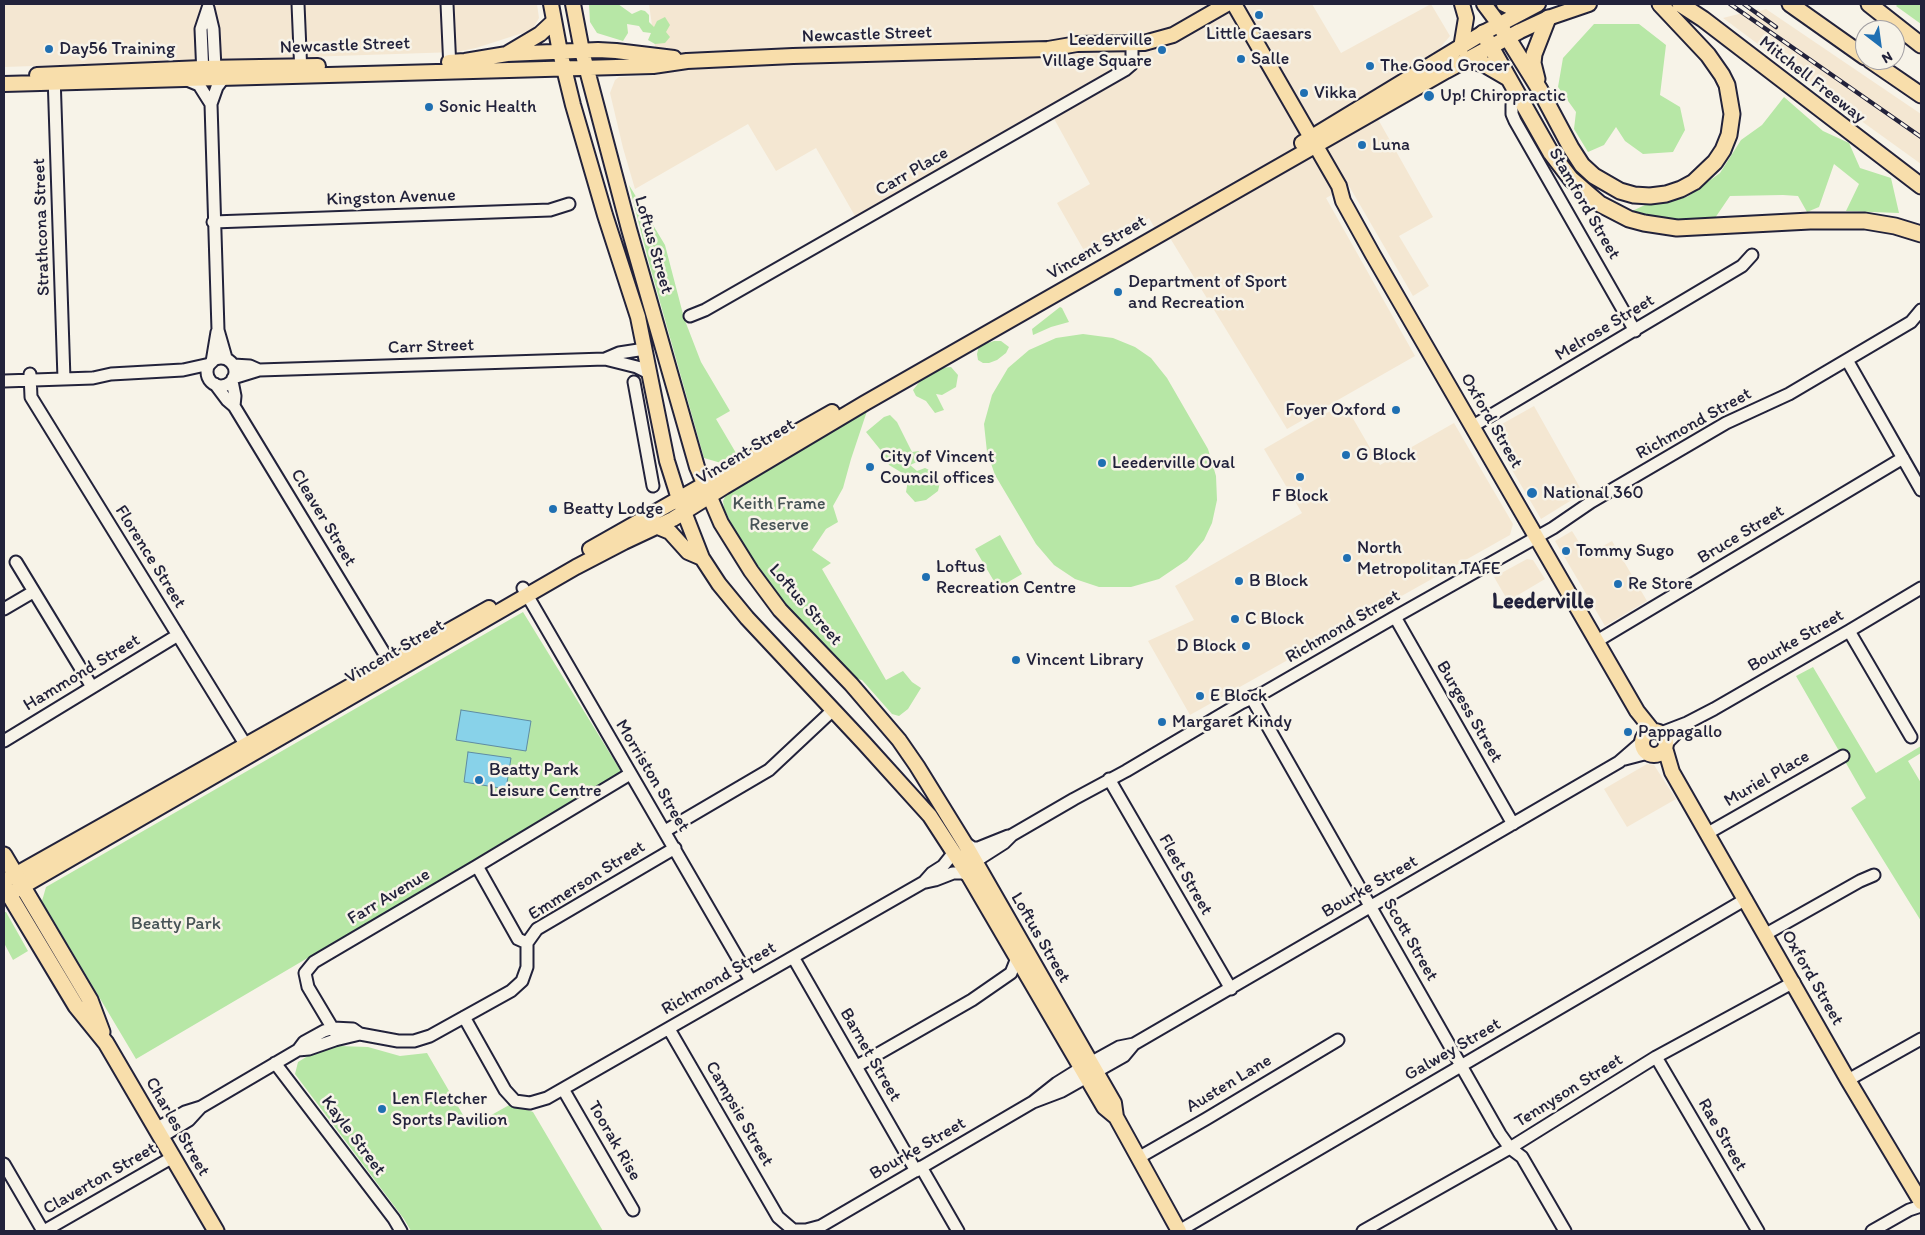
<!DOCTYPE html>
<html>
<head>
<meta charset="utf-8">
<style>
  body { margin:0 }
  #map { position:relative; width:1925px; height:1235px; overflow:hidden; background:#f7f3e8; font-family:Itim,sans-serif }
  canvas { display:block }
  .frame { position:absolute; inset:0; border:5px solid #22223b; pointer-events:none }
  .north { position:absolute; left:1855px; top:20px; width:50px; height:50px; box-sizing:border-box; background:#f7f3e8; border:1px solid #a29fa3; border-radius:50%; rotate:150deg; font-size:14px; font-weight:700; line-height:20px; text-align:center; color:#22223b }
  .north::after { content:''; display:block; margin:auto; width:18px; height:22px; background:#1f6fb2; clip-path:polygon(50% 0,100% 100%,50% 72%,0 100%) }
</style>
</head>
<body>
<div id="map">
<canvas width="1925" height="1235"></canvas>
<div class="frame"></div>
<div class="north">N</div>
</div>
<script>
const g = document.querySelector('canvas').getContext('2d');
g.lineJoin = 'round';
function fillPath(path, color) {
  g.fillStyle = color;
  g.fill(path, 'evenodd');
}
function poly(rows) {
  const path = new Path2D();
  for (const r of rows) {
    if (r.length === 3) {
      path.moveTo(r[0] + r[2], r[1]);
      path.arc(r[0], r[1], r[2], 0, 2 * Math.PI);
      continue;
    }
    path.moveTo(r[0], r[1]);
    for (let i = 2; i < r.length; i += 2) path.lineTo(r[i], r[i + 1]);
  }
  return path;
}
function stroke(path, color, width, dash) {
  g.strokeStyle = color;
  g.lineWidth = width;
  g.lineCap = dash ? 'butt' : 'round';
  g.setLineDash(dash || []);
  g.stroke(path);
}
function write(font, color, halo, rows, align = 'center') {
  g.font = font + ' Itim,sans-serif';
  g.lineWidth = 5;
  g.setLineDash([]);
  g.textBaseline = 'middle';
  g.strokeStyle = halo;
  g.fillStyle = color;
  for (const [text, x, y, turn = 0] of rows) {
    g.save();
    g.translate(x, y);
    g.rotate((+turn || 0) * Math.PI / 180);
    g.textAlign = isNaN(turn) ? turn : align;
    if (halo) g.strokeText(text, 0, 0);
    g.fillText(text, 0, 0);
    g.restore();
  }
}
fillPath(poly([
  [4,4,537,4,539,18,532,30,476,48,456,52,4,67],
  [649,4,1312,4,1341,53,1431,4,1450,36,1433,56,1365,96,1433,217,1399,236,1429,286,1413,296,1349,186,1326,198,1415,356,1287,429,1170,238,1231,203,1225,193,1157,232,1149,218,1086,254,1057,203,1090,184,1052,115,859,223,816,148,776,171,748,124,635,189,623,148,610,93,615,80,619,77,659,75],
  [1758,9,1760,11,1766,9,1921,114,1921,164,1853,115,1723,18],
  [1344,403,1380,465,1454,423,1513,524,1510,535,1190,715,1148,641,1194,620,1175,586,1302,513,1264,449],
  [1534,406,1583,493,1541,519,1492,436,1493,429],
  [1572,531,1587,555,1612,541,1647,601,1605,626,1555,541],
  [1527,559,1533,560,1545,579,1508,601,1494,577],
  [1647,764,1654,765,1676,799,1627,827,1604,789]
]), '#f4e7d2');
fillPath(poly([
  [589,4,618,4,632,14,641,10,645,11,649,15,649,22,654,27,657,21,665,17,670,25,666,32,670,37,665,43,655,44,648,40,651,33,643,32,639,26,627,24,628,33,623,41,597,33,590,22],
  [1898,4,1921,4,1921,24,1896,6],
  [1594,24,1639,24,1666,45,1660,95,1680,107,1685,130,1673,152,1643,154,1625,141,1616,127,1604,145,1588,152,1574,129,1576,112,1558,87,1563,58],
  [1784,97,1823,131,1849,143,1860,168,1891,178,1899,213,1846,211,1859,184,1834,164,1819,207,1807,212,1798,196,1783,195,1730,196,1715,218,1666,220,1630,212,1645,205,1687,197,1720,173,1741,140,1762,125],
  [629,185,665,245,684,318,701,362,730,411,716,419,736,453,721,463,704,458,649,263],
  [1060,307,1062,308,1069,322,1051,327,1033,335,1032,329],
  [1083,334,1113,338,1135,347,1151,358,1167,378,1208,449,1216,476,1217,500,1212,523,1204,540,1187,560,1159,579,1131,587,1099,587,1075,579,1054,565,1036,544,995,475,987,452,984,424,992,395,1008,368,1029,350,1056,338],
  [994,341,1001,341,1009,347,1006,353,997,360,989,363,983,363,978,360,977,354,979,346],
  [951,367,958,375,956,387,942,395,936,394,944,410,935,413,926,401,916,396,913,390,921,380,941,368],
  [869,405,851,459,843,488,833,506,838,522,826,529,812,550,831,563,822,569,886,680,903,671,912,682,921,688,908,709,899,716,892,714,862,680,852,678,787,608,761,574,738,538,724,508,723,501,727,493,733,489],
  [890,415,897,422,912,452,919,451,920,456,917,462,910,465,917,471,925,468,936,473,940,482,938,491,926,500,915,502,906,492,908,480,904,474,889,465,883,453,866,432,884,417],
  [1000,535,1022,574,998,588,975,549],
  [523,612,622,773,136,1059,42,901,46,887],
  [1813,667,1876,773,1921,746,1921,753,1908,761,1921,783,1921,921,1851,808,1866,798,1796,676],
  [4,912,6,912,28,951,13,960,4,943],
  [339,1046,368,1047,400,1056,427,1053,470,1127,511,1104,533,1112,603,1231,411,1231,404,1219,295,1074,298,1062,316,1051]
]), '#b7e7a6');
const water = poly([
  [461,710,531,721,526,751,456,740,461,710],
  [468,752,511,758,506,789,464,782,468,752]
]);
fillPath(water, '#88d2e9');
stroke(water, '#5f8ca3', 1);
const minor = poly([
  [298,4,301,74],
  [447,4,450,69],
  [208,8,213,29,215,68],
  [54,75,64,379],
  [203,75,201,29,208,8],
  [223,79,217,87,211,104,218,330,226,358],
  [187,80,199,85,211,104],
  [1518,94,1512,105,1512,114,1515,121,1635,331],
  [213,222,550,210,569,204],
  [690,316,705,310,1125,70,1132,64,1132,43],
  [221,372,14],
  [605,359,637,367,649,373],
  [1847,360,1921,490],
  [212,362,217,332],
  [233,365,250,366,259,370],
  [30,374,31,397,250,752],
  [233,378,259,370,605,359,619,353,645,349],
  [4,381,93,378,111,374,183,370,210,364],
  [232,381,235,396,234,406],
  [634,382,653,486],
  [215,384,227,400,234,406,395,671],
  [1473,426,1742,266,1752,255],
  [16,562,92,687],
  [523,588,751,981],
  [4,609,33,592],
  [1395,617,1513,824],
  [1849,631,1911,737],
  [1597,641,1903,458],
  [1251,697,1500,1134,1510,1148,1522,1157,1565,1231],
  [1661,733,1687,723,1714,709,1849,631,1921,588],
  [4,741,178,635],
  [1666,744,1684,726],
  [1625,759,1648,753],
  [1109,779,1231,989],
  [665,831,769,770,833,710],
  [1708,833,1843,756],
  [964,842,973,848,978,848,1008,836],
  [477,866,630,774],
  [968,866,1004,843,1012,835,1074,799,1126,771,1241,703,1265,692,1395,617,1553,528,1591,502,1726,423,1789,394,1911,322,1921,310],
  [926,882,935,880,953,873,963,873,969,876],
  [1766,934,1860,881,1874,875],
  [793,957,916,1171],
  [464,1017,505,1090,515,1101,530,1103,547,1098,924,882,932,873,943,866,951,856,953,850],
  [669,1029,778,1217,792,1229],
  [339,1039,308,987,305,973,314,962,477,866,518,939,527,943],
  [298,1050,309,1049,335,1040,360,1034],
  [1656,1057,1758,1231],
  [275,1063,394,1219,401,1231],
  [857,1066,972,1000,1011,973,1017,958],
  [1848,1080,1921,1039],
  [563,1089,633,1210],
  [1033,1102,1057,1083,1081,1068,1119,1047,1134,1044,1619,762,1642,742],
  [156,1129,185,1112,201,1107,298,1050,304,1042,324,1031,333,1028,353,1029,360,1034,398,1041,414,1041,430,1036,511,991,522,981,527,967,527,943,537,929,675,848],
  [161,1137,189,1120,200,1108],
  [1138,1158,1206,1119,1338,1040],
  [4,1164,43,1231],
  [921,1167,958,1231],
  [796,1230,806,1230,821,1226],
  [44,1231,173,1157],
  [816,1231,821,1226,1033,1102,1062,1091,1124,1056,1134,1044],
  [1179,1231,1746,899],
  [1363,1231,1510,1148,1656,1057,1794,982],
  [1872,1231,1909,1210,1921,1206]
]);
const major = poly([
  [551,4,560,52,573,105,605,215,638,317,667,461,679,499,702,558,719,584,747,618,864,743,930,816,969,876,1104,1107,1116,1117],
  [573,4,582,51,629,229,697,467,721,523,751,571,780,610,851,684,899,740,917,766,964,842,1114,1103,1116,1117,1179,1231],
  [1234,4,1339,186,1343,201,1373,255,1637,711,1653,731],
  [1484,4,1499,24],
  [1504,4,1510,7,1527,9],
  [1461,48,1466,18,1462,4],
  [508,53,540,34,554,21],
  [449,62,465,61,507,54,598,50,616,51,674,58],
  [37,75,203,68,318,66],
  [4,84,653,66,687,61,793,56,1048,49,1077,44,1144,43,1173,35,1227,4],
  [1302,143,1483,33,1538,4],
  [658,527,670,532,688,552,702,558],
  [590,549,832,412],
  [1654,743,12],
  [1665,748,1672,772,1848,1080,1921,1202],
  [4,881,489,608],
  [13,892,576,567,624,542,673,519,724,487,865,403,1446,71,1520,31,1548,18,1589,4]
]);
const highway = poly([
  [1680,4,1703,19,1921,186],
  [1790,4,1865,57],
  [1869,4,1921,45],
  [1499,24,1540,90,1571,148,1582,165,1594,176,1620,191,1634,195,1650,196,1666,194,1681,189,1694,182,1715,162,1723,150,1729,135,1732,114,1727,85,1722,75,1708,55,1660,4],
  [1483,33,1551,153,1571,179,1587,193,1600,204,1629,219,1644,223,1677,228,1810,221,1865,221,1895,226,1921,234],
  [1466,60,1484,64,1508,78],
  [1870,60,1921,95],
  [1537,79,1533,63,1534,54,1548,18],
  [4,855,90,1000,102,1032],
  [4,886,76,1006,106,1043,216,1231]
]);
stroke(minor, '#22223b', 15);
stroke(major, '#22223b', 18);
stroke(highway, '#22223b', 19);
stroke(minor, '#f7f3e8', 11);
stroke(major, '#f8deab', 14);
stroke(highway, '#f8deab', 15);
const rail = poly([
  [1730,4,1921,137],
  [1744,4,1776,27]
]);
stroke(rail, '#22223b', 4.5);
stroke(rail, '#f7f3e8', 2.5, [8]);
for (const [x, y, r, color] of [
  [1259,15,5,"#1f6fb2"],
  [49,49,5,"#1f6fb2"],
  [1162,50,5,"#1f6fb2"],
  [1241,59,5,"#1f6fb2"],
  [1370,66,5,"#1f6fb2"],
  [1304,93,5,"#1f6fb2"],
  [1429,96,6,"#1f6fb2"],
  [429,107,5,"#1f6fb2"],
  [1362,145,5,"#1f6fb2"],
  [1118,292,5,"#1f6fb2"],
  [1396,410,5,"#1f6fb2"],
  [1346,455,5,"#1f6fb2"],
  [1102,463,5,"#1f6fb2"],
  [870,467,5,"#1f6fb2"],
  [1300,477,5,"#1f6fb2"],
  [1532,493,6,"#1f6fb2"],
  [553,509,5,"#1f6fb2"],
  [1566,551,5,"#1f6fb2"],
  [1347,558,5,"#1f6fb2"],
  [926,577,5,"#1f6fb2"],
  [1239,581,5,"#1f6fb2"],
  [1618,584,5,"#1f6fb2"],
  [1235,619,5,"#1f6fb2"],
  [1246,646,5,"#1f6fb2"],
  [1016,660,5,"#1f6fb2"],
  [1200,696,5,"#1f6fb2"],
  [1162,722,5,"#1f6fb2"],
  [1628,732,5,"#1f6fb2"],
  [479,780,5,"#1f6fb2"],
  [382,1109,5,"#1f6fb2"]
]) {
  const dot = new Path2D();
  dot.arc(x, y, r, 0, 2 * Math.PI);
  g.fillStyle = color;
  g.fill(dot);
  stroke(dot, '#f7f3e8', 2);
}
write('18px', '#22223b', '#f7f3e8', [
  ["Little Caesars",1259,34,"center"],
  ["Leederville",1152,40,"right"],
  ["Village Square",1152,61,"right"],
  ["Day56 Training",59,49],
  ["Salle",1251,59],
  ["The Good Grocer",1380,66],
  ["Vikka",1314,93],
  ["Up! Chiropractic",1440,96],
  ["Sonic Health",439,107],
  ["Luna",1372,145],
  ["Department of Sport",1128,282],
  ["and Recreation",1128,303],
  ["Foyer Oxford",1386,410,"right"],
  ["G Block",1356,455],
  ["City of Vincent",880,457],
  ["Council offices",880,478],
  ["Leederville Oval",1112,463],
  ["National 360",1543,493],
  ["F Block",1300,496,"center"],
  ["Beatty Lodge",563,509],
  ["North",1357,548],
  ["Metropolitan TAFE",1357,569],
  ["Tommy Sugo",1576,551],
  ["Loftus",936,567],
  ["Recreation Centre",936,588],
  ["B Block",1249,581],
  ["Re Store",1628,584],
  ["C Block",1245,619],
  ["D Block",1236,646,"right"],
  ["Vincent Library",1026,660],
  ["E Block",1210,696],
  ["Margaret Kindy",1172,722],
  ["Pappagallo",1638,732],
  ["Beatty Park",489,770],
  ["Leisure Centre",489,791],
  ["Len Fletcher",392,1099],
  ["Sports Pavilion",392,1120]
], 'left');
write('18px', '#22223b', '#f7f3e8', [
  ["Newcastle Street",867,35,-2],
  ["Newcastle Street",345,46,-2],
  ["Mitchell Freeway",1812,80,38],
  ["Carr Place",912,172,-30],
  ["Kingston Avenue",391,198,-2],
  ["Stamford Street",1584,204,60],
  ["Strathcona Street",42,227,-92],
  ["Loftus Street",653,245,74],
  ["Vincent Street",1097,248,-30],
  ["Melrose Street",1605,328,-31],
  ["Carr Street",431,347,-2],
  ["Oxford Street",1491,421,60],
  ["Richmond Street",1694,424,-29],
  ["Vincent Street",746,452,-31],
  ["Cleaver Street",323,518,59],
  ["Bruce Street",1741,535,-31],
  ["Florence Street",150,557,58],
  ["Loftus Street",805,605,49],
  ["Richmond Street",1343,627,-30],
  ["Bourke Street",1796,641,-30],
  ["Vincent Street",395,652,-30],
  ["Hammond Street",82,673,-31],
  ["Burgess Street",1469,712,60],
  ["Morriston Street",652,776,59],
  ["Muriel Place",1767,779,-30],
  ["Fleet Street",1185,875,60],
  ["Emmerson Street",587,881,-32],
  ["Bourke Street",1370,887,-30],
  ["Farr Avenue",389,897,-31],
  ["Loftus Street",1040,938,60],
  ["Scott Street",1410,940,60],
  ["Oxford Street",1812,978,60],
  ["Richmond Street",719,979,-30],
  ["Galwey Street",1453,1050,-30],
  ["Barnet Street",870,1055,60],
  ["Austen Lane",1229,1084,-31],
  ["Tennyson Street",1569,1091,-32],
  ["Campsie Street",739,1114,60],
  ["Charles Street",177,1127,60],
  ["Rae Street",1722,1135,60],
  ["Kayle Street",353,1136,53],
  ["Toorak Rise",614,1141,60],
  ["Bourke Street",918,1149,-30],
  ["Claverton Street",100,1179,-30]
]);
write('18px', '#475356', '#f7f3e8', [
  ["Keith Frame",779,504],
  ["Reserve",779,525],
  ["Beatty Park",176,924]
]);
write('bold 22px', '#22223b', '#f7f3e8', [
  ["Leederville",1543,602]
]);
</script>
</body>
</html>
